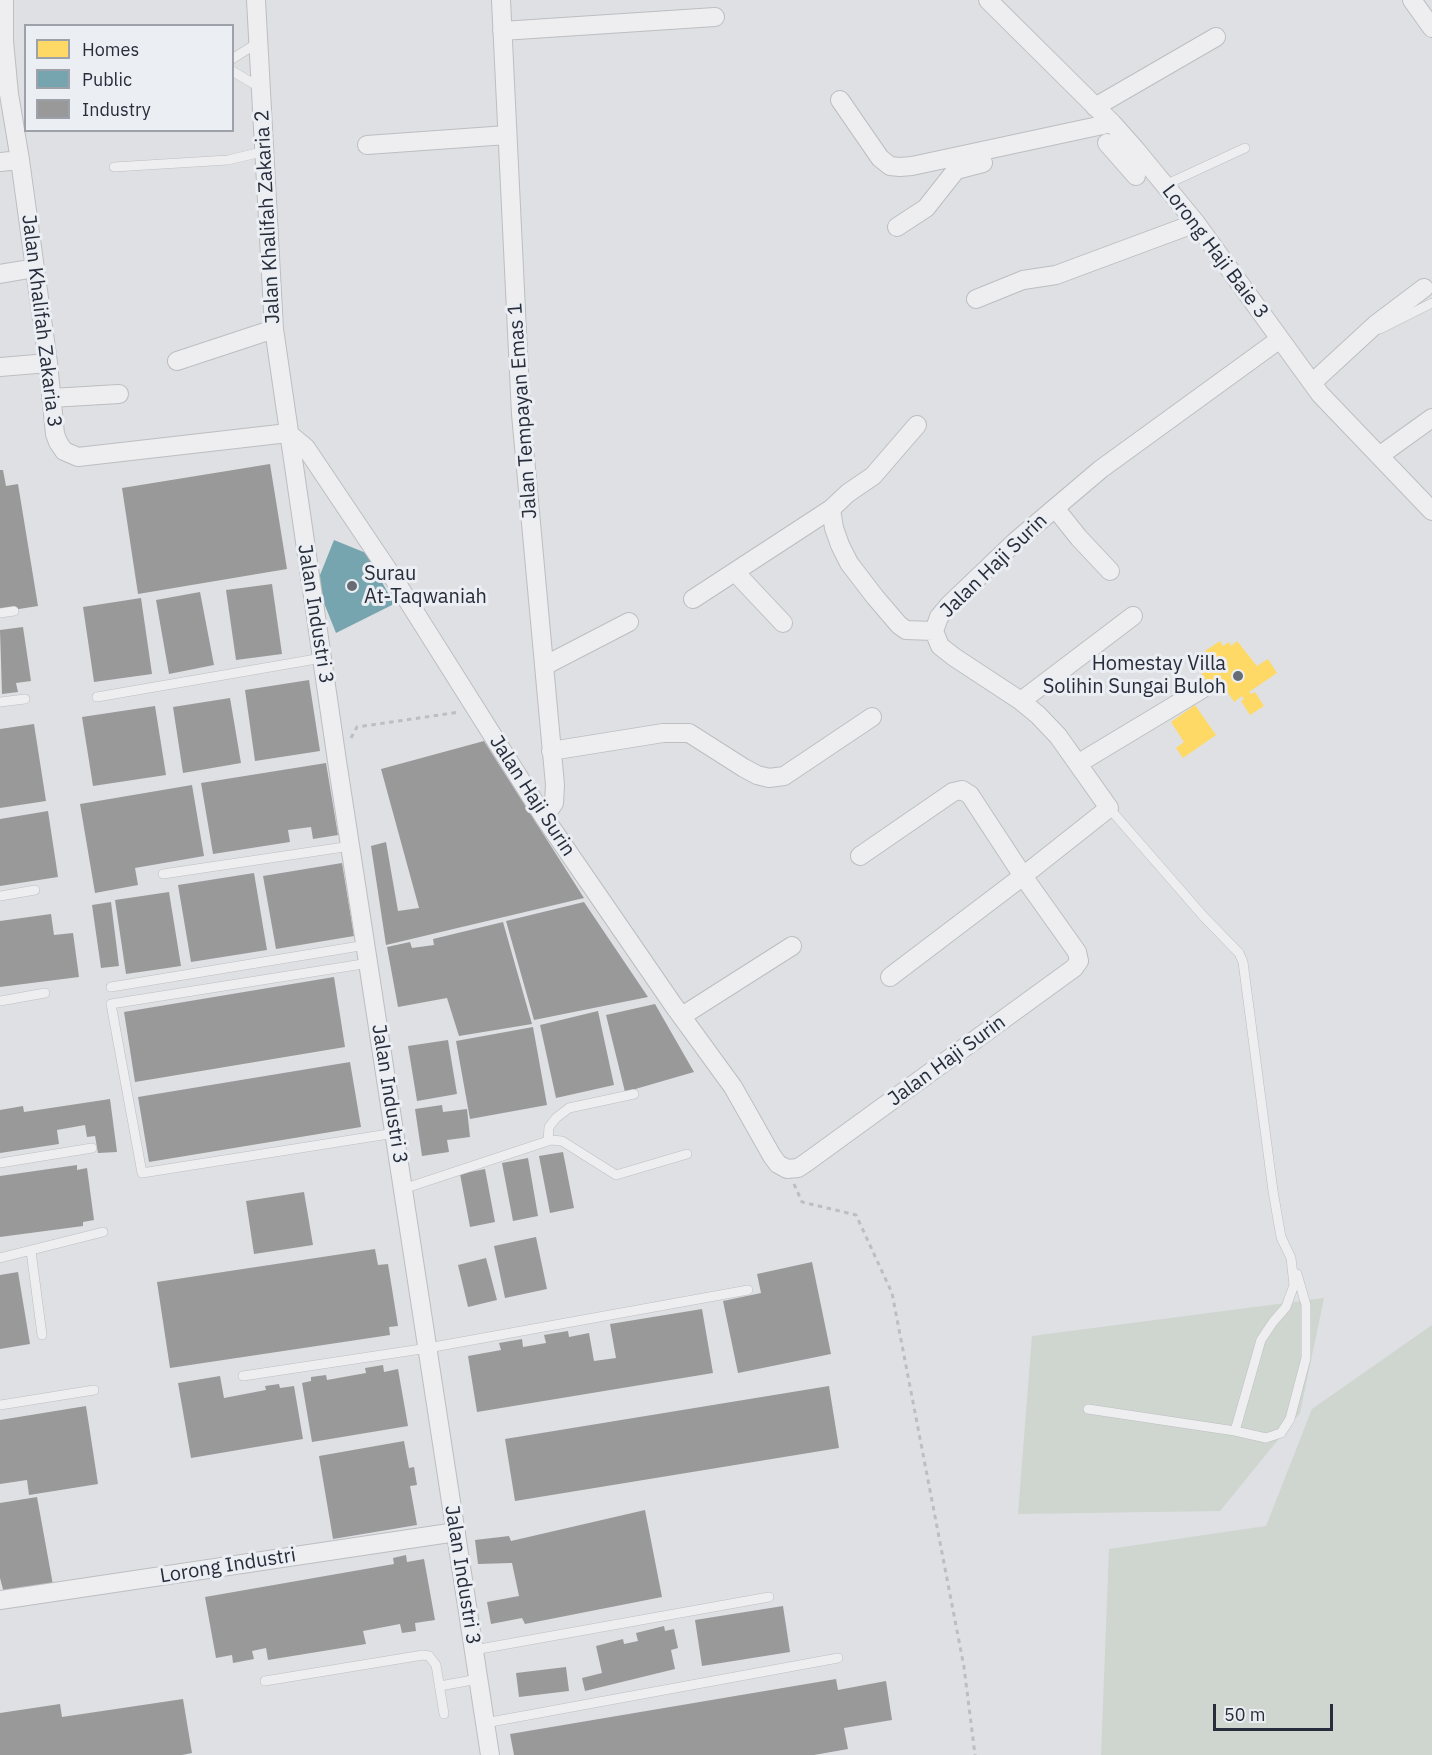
<!DOCTYPE html>
<html>
<head>
<meta charset="utf-8">
<style>
  body { margin:0 }
  #map { position:relative; width:1432px; height:1755px; overflow:hidden; background:#dee0e3; font-family:"IBM Plex Sans",sans-serif }
  canvas { display:block }
  .legend { position:absolute; left:24px; top:24px; width:210px; height:108px; box-sizing:border-box; background:#ebeef3; border:2px solid #9da1a9; margin:0; padding:8px 10px; list-style:none; font-size:18px; color:#272d3a }
  .legend li { display:flex; align-items:center; gap:12px; height:30px }
  .legend b { width:30px; border:2px solid #9da1a9 }
  .scale { position:absolute; left:1213px; top:1704px; width:120px; height:27px; box-sizing:border-box; border:3px solid #272d3a; border-top:0; padding-left:8px; font-size:18px; line-height:21px; white-space:nowrap; color:#272d3a; -webkit-text-stroke:4px #ebeef3; paint-order:stroke }
</style>
</head>
<body>
<div id="map">
<canvas width="1432" height="1755"></canvas>
<ul class="legend">
<li><b style="height:16px;background:#ffd966"></b>Homes</li>
<li><b style="height:16px;background:#76a5af"></b>Public</li>
<li><b style="height:16px;background:#999"></b>Industry</li>
</ul>
<div class="scale">50 m</div>
</div>
<script>
const g = document.querySelector('canvas').getContext('2d');
g.lineJoin = 'round';
function fillPath(path, color) {
  g.fillStyle = color;
  g.fill(path, 'evenodd');
}
function poly(rows) {
  const path = new Path2D();
  for (const r of rows) {
    path.moveTo(r[0], r[1]);
    for (let i = 2; i < r.length; i += 2) path.lineTo(r[i], r[i + 1]);
  }
  return path;
}
function stroke(path, color, width, dash) {
  g.strokeStyle = color;
  g.lineWidth = width;
  g.lineCap = dash ? 'butt' : 'round';
  g.setLineDash(dash || []);
  g.stroke(path);
}
function write(font, color, halo, rows, align = 'center') {
  g.font = font + ' "IBM Plex Sans",sans-serif';
  g.lineWidth = 6;
  g.setLineDash([]);
  g.textBaseline = 'middle';
  g.strokeStyle = halo;
  g.fillStyle = color;
  for (const [text, x, y, turn = 0] of rows) {
    g.save();
    g.translate(x, y);
    g.rotate((+turn || 0) * Math.PI / 180);
    g.textAlign = isNaN(turn) ? turn : align;
    if (halo) g.strokeText(text, 0, 0);
    g.fillText(text, 0, 0);
    g.restore();
  }
}
fillPath(poly([
  [1324,1298,1300,1413,1220,1511,1018,1514,1032,1336],
  [1432,1325,1432,1755,1101,1755,1109,1549,1266,1526,1312,1409]
]), '#ced6cf');
fillPath(poly([
  [1220,641,1223,646,1229,642,1231,646,1237,641,1257,666,1268,659,1277,673,1249,692,1251,694,1255,692,1264,706,1250,715,1241,701,1244,699,1242,696,1234,702,1219,679,1210,686,1198,668,1206,662,1204,659,1208,656,1205,651],
  [1195,705,1216,735,1183,758,1176,748,1184,742,1171,722]
]), '#ffd966');
fillPath(poly([
  [334,540,366,553,394,604,336,633,320,593,318,580]
]), '#76a5af');
fillPath(poly([
  [270,464,287,569,138,594,122,488],
  [0,470,3,470,6,486,18,484,38,606,0,612],
  [272,584,282,654,236,660,226,590],
  [200,592,214,665,169,674,156,600],
  [141,598,152,674,94,682,83,607],
  [23,627,31,681,16,683,18,692,2,694,0,630],
  [309,680,320,751,255,761,245,690],
  [230,698,241,763,183,773,173,707],
  [155,706,166,775,93,786,82,717],
  [34,724,46,801,0,808,0,729],
  [484,741,584,898,386,945,371,846,386,842,398,911,419,908,381,769],
  [326,763,338,835,313,839,311,827,288,830,290,842,213,854,201,783],
  [192,785,204,856,135,868,138,885,95,893,80,804],
  [48,811,58,877,0,886,0,819],
  [342,863,354,936,276,949,263,876],
  [254,873,267,950,191,962,178,885],
  [169,892,181,966,126,974,115,900],
  [111,902,119,966,101,968,92,905],
  [584,902,648,997,534,1020,506,921],
  [51,914,54,935,73,933,79,977,0,987,0,921],
  [503,922,532,1024,459,1036,447,998,398,1007,387,947,410,942,412,948,434,945,433,939],
  [334,977,345,1047,135,1082,124,1012],
  [655,1004,694,1072,625,1092,606,1015],
  [598,1011,614,1085,556,1098,540,1025],
  [533,1027,547,1105,470,1119,456,1041],
  [448,1040,457,1094,417,1101,408,1046],
  [350,1062,361,1127,149,1162,138,1097],
  [110,1099,117,1152,98,1153,95,1136,87,1137,85,1125,57,1130,59,1144,0,1153,0,1110,23,1106,24,1112],
  [442,1105,443,1112,467,1109,470,1137,447,1140,449,1152,422,1156,415,1109],
  [563,1152,574,1208,550,1213,539,1156],
  [528,1158,538,1216,513,1221,502,1163],
  [77,1165,77,1170,87,1168,94,1220,83,1222,83,1226,0,1237,0,1176],
  [485,1169,495,1222,470,1227,460,1174],
  [304,1192,313,1245,254,1254,246,1201],
  [536,1237,547,1289,505,1298,494,1246],
  [375,1249,378,1265,388,1264,398,1326,389,1327,390,1335,170,1368,157,1282],
  [486,1258,497,1300,468,1307,458,1265],
  [812,1262,831,1354,738,1373,723,1301,761,1293,757,1274],
  [18,1272,30,1344,0,1349,0,1275],
  [702,1309,713,1373,477,1412,468,1356,501,1350,499,1343,522,1339,523,1347,546,1343,544,1335,568,1331,569,1337,589,1333,594,1361,616,1358,610,1324],
  [383,1365,384,1372,398,1369,408,1426,312,1442,302,1383,311,1381,311,1377,326,1375,327,1380,366,1373,365,1368],
  [220,1376,224,1398,266,1390,265,1386,279,1384,280,1388,294,1386,303,1439,191,1458,178,1383],
  [829,1386,839,1448,515,1501,505,1439],
  [86,1406,98,1484,29,1495,27,1480,0,1484,0,1420],
  [404,1441,409,1468,414,1467,417,1485,410,1486,417,1525,333,1539,319,1456],
  [37,1497,53,1585,4,1593,0,1578,0,1503],
  [645,1510,662,1597,525,1624,522,1618,491,1624,487,1602,519,1596,512,1563,478,1564,475,1540,509,1536,511,1541],
  [406,1555,407,1562,424,1559,435,1620,415,1623,416,1631,402,1633,400,1624,363,1631,366,1644,268,1660,266,1648,252,1651,254,1659,233,1663,232,1655,216,1658,205,1597,394,1564,393,1558],
  [783,1606,790,1652,702,1666,695,1620],
  [664,1626,665,1631,674,1629,678,1648,671,1650,675,1669,585,1691,582,1678,602,1673,596,1646,623,1639,624,1644,638,1641,636,1633],
  [566,1667,569,1691,519,1697,516,1673],
  [836,1679,838,1690,886,1681,892,1720,844,1728,848,1749,814,1755,514,1755,510,1734],
  [183,1699,192,1753,182,1755,0,1755,0,1713,60,1704,62,1717]
]), '#999');
const lane = poly([
  [232,59,259,42],
  [232,71,261,88],
  [114,167,228,160,266,151],
  [1165,185,1245,148],
  [1380,329,1432,303],
  [0,613,14,611],
  [97,697,322,658],
  [0,702,25,699],
  [1109,808,1204,917,1239,953,1243,962,1273,1191,1281,1237,1291,1258,1294,1285,1286,1307,1273,1322,1261,1340,1235,1431],
  [163,874,351,846],
  [0,896,35,890],
  [369,963,111,1004,142,1173,395,1133],
  [111,987,366,945],
  [0,1001,45,993],
  [548,1141,549,1127,556,1118,569,1108,634,1094],
  [0,1163,92,1148],
  [403,1189,551,1140,562,1141,616,1175,687,1154],
  [31,1251,42,1335],
  [0,1258,103,1232],
  [243,1376,428,1348,748,1290],
  [0,1405,94,1390],
  [1088,1409,1235,1431,1266,1438,1281,1433,1290,1419,1306,1358,1306,1305,1297,1274],
  [474,1650,769,1597],
  [265,1681,423,1655,429,1656,436,1665,444,1714],
  [440,1686,478,1679],
  [485,1723,838,1658]
]);
const street = poly([
  [4,0,4,41,9,94,20,160,48,363,55,434,58,442,64,451,78,457,288,433],
  [256,0,274,329,337,761,490,1755],
  [501,0,521,414,555,785,554,803,544,817],
  [988,0,1112,123,1136,150,1196,223,1320,394,1432,511],
  [1412,0,1432,28],
  [502,31,715,17],
  [840,100,880,158,890,166,900,167,912,166,1112,123],
  [1095,107,1216,37],
  [1107,143,1136,176],
  [367,145,507,135],
  [0,162,20,160],
  [897,227,926,208,956,170,983,163],
  [0,274,35,268],
  [976,299,1023,280,1056,275,1196,223],
  [177,361,274,329],
  [0,367,48,363],
  [1312,383,1375,325,1424,288],
  [51,398,119,394],
  [288,433,306,448,396,582,544,817,674,1006,733,1087,772,1156,778,1164,787,1169,798,1168,807,1162,1074,968,1079,961,1077,952,1023,876,1109,808,1058,736,1038,715,1021,701,954,657,940,646,934,631,939,617,949,605,1016,541,1101,469,1280,339],
  [1379,456,1432,418],
  [1055,508,1079,538,1110,571],
  [831,509,848,493,873,476,917,425],
  [735,572,783,623],
  [693,599,831,509,834,528,840,545,849,563,875,597,899,625,906,630,934,631],
  [544,666,629,622],
  [1021,701,1133,616],
  [551,751,663,733,689,733,744,768,757,775,769,778,784,776,872,717],
  [1079,763,1202,689],
  [860,856,953,792,962,790,970,795,1023,876,890,977],
  [682,1016,792,946],
  [0,1600,456,1532]
]);
stroke(lane, '#bcbec1', 10);
stroke(street, '#bcbec1', 20);
stroke(poly([
  [351,738,357,727,460,712],
  [794,1184,802,1202,856,1215,892,1293,964,1667,975,1755]
]), '#bdbec3', 3, [4.5, 4.5]);
stroke(lane, '#eeeef0', 9);
stroke(street, '#eeeef0', 18);
for (const [x, y, r, color] of [
  [352,586,6,"#676c75"],
  [1238,676,6,"#676c75"]
]) {
  const dot = new Path2D();
  dot.arc(x, y, r, 0, 2 * Math.PI);
  g.fillStyle = color;
  g.fill(dot);
  stroke(dot, '#ebeef3', 2);
}
write('20px', '#272d3a', '#ebeef3', [
  ["Jalan Khalifah Zakaria 2",268,217,-93],
  ["Lorong Haji Baie 3",1215,252,53],
  ["Jalan Khalifah Zakaria 3",41,321,83],
  ["Jalan Tempayan Emas 1",523,411,-94],
  ["Jalan Haji Surin",994,566,-44],
  ["Jalan Industri 3",315,614,81],
  ["Jalan Haji Surin",532,796,57],
  ["Jalan Haji Surin",947,1061,-36],
  ["Jalan Industri 3",389,1094,81],
  ["Lorong Industri",228,1566,-9],
  ["Jalan Industri 3",462,1575,81]
]);
write('20px', '#272d3a', '#ebeef3', [
  ["Surau",364,574],
  ["At-Taqwaniah",364,597],
  ["Homestay Villa",1226,664,"right"],
  ["Solihin Sungai Buloh",1226,687,"right"]
], 'left');
</script>
</body>
</html>
